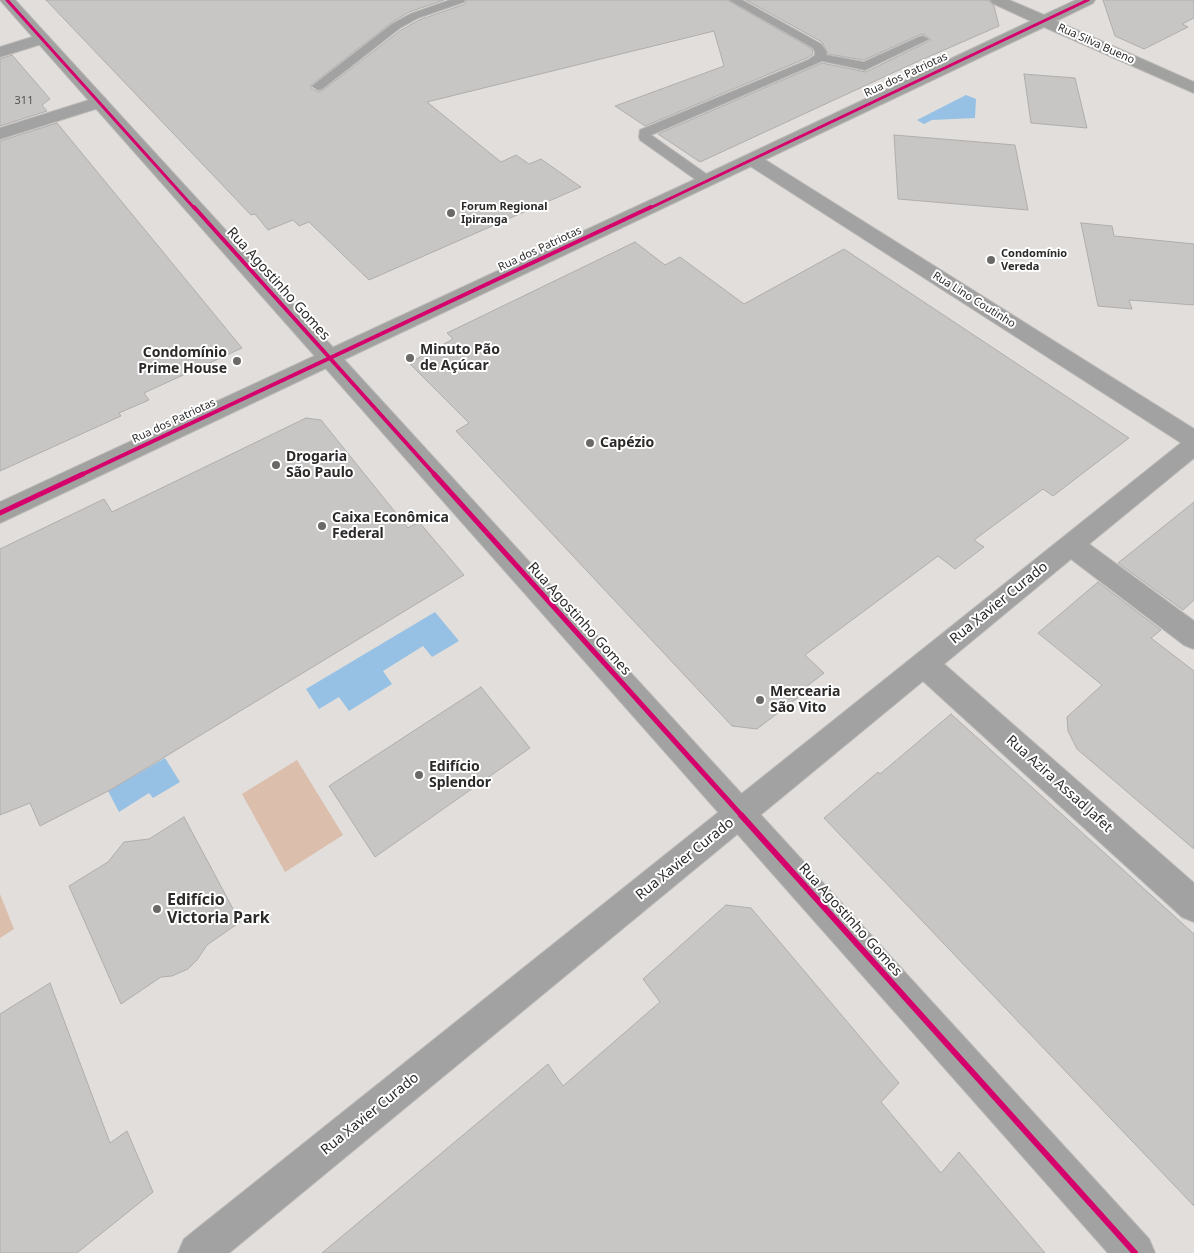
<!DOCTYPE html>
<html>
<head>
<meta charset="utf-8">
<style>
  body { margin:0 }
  canvas { display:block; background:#e1dedb }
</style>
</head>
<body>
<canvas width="1194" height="1253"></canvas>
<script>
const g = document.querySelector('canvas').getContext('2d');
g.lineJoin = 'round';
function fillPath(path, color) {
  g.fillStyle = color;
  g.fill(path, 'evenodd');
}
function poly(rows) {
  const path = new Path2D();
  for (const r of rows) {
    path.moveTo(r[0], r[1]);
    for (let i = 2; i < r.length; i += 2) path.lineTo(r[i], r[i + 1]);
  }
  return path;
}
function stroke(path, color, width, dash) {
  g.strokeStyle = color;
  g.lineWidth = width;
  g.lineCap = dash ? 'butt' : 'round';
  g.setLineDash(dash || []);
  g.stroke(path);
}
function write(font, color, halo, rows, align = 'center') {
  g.font = font + ' "Noto Sans",sans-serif';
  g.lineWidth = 4;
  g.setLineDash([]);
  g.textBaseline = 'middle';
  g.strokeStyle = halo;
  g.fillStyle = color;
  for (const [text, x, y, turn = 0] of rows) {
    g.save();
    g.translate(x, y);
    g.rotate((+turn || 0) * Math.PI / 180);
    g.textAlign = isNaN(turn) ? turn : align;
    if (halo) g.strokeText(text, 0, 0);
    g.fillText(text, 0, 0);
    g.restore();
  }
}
fillPath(poly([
  [297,760,343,835,285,872,242,794],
  [0,894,14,929,0,938]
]), '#dbbeab');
fillPath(poly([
  [966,95,976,99,975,118,932,120,924,124,917,120],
  [435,612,459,641,432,657,423,646,383,671,392,684,349,711,339,697,319,709,306,689],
  [165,758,180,782,153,798,149,793,119,812,108,791]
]), '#96c1e5');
const building = poly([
  [46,0,444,0,409,12,391,23,311,85,311,88,318,92,323,90,401,30,419,20,465,4,467,0,727,0,812,49,813,54,807,58,645,126,615,106,724,66,714,31,427,102,501,162,516,155,529,164,541,159,581,187,369,280,309,222,299,226,293,220,268,230,255,214,251,215,46,0],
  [746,0,988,0,994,6,999,26,912,64,700,162,658,134,822,63,866,72,931,40,924,34,919,35,864,60,828,54,822,42,746,0],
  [1103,0,1194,0,1194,18,1182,24,1188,27,1144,49,1115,36,1103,0],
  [12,55,50,99,42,105,47,111,0,126,0,59,12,55],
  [1024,74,1075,78,1087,128,1031,123,1024,74],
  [57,123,242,348,144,393,149,400,119,413,121,416,0,471,0,141,57,123],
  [894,135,1015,145,1028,210,898,199,894,135],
  [1081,223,1112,226,1114,236,1194,244,1194,305,1129,300,1132,309,1098,306,1081,223],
  [635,242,665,265,680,257,744,304,844,249,1129,438,1053,496,1043,489,974,540,984,547,955,569,938,556,805,655,824,673,801,691,804,693,757,729,732,726,456,431,469,423,409,363,453,339,447,333,635,242],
  [306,418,321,420,408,528,419,522,464,575,112,789,40,826,30,803,0,815,0,549,104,499,112,512,306,418],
  [1194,502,1194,600,1183,610,1118,563,1194,502],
  [1098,582,1161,630,1151,638,1194,671,1194,849,1077,749,1068,731,1067,717,1102,685,1038,633,1098,582],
  [481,687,530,748,375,857,329,786,481,687],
  [951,714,1194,934,1194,1206,824,818,878,772,880,774,951,714],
  [184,817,240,922,207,945,197,960,188,969,172,976,161,977,121,1004,69,886,108,862,124,842,149,839,184,817],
  [726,905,751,908,899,1083,881,1102,941,1173,959,1152,1045,1253,322,1253,548,1064,563,1086,660,1002,643,979,726,905],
  [50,983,110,1143,127,1131,153,1192,77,1253,0,1253,0,1014,50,983]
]);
fillPath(building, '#c8c6c4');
stroke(building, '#b0aeac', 1);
const service = poly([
  [450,0,465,0,464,2,418,18,400,28,322,89,318,90,312,86,392,24,410,14,450,0],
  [729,0,742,0,821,44,827,52,826,55,864,62,919,37,923,36,929,39,865,70,822,61,651,135,712,178,714,181,712,184,707,185,702,184,640,140,639,137,640,130,808,60,815,55,815,52,813,48,729,0]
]);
const minor = poly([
  [42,34,48,36,50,39,48,42,0,57,0,47,42,34],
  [99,97,105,98,107,102,105,106,0,139,0,128,99,97],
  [1194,436,1194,458,1089,544,1194,621,1194,649,1184,645,1071,559,944,664,1194,883,1194,922,1182,917,923,681,229,1253,178,1253,184,1239,1186,439,1194,436]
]);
const tertiary = poly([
  [0,0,15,0,1149,1239,1155,1253,1108,1253,0,0],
  [753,155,759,156,1194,429,1194,449,1186,446,747,164,744,160,747,156,753,155]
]);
const secondary = poly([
  [990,0,1009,0,1044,15,1076,0,1095,0,1093,3,1056,21,1194,82,1194,93,1044,27,0,523,0,502,700,177,1031,21,992,3,990,0]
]);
stroke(service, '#bcbab8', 2);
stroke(minor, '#bcbab8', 2);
stroke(tertiary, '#bcbab8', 2);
stroke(secondary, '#bcbab8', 2);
fillPath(service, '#a2a2a2');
fillPath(minor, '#a2a2a2');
fillPath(tertiary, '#a2a2a2');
fillPath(secondary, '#a1a1a0');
stroke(poly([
  [7,0,195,209],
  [648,209,1088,0]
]), '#d6006c', 3);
stroke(poly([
  [194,207,435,475],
  [81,475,651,207]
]), '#d6006c', 4);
stroke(poly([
  [434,474,742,816],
  [0,513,83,474]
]), '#d6006c', 5);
stroke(poly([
  [741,815,1135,1253]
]), '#d6006c', 6);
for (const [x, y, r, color] of [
  [451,213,5,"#6b6967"],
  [991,260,5,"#6b6967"],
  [410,358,5,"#6b6967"],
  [237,361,5,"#6b6967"],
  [590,443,5,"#6b6967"],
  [276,465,5,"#6b6967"],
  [322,526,5,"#6b6967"],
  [760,700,5,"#6b6967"],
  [419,775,5,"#6b6967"],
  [157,909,5,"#6b6967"]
]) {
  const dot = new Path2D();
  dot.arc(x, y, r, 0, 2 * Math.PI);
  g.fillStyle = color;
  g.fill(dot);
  stroke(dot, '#fff', 2);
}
write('11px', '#2c2a29', '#fff', [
  ["Rua Silva Bueno",1096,44,24],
  ["Rua dos Patriotas",906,75,-25],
  ["Rua dos Patriotas",540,249,-25],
  ["Rua Lino Coutinho",974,300,32],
  ["Rua dos Patriotas",174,421,-25]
]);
write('11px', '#545250', null, [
  ["311",24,101]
]);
write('bold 11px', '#2c2a29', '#fff', [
  ["Forum Regional",461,207],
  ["Ipiranga",461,220],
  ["Condomínio",1001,254],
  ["Vereda",1001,267]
], 'left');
write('14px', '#2c2a29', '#fff', [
  ["Rua Agostinho Gomes",278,284,48],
  ["Rua Xavier Curado",999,603,-39],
  ["Rua Agostinho Gomes",579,619,48],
  ["Rua Azira Assad Jafet",1059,784,42],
  ["Rua Xavier Curado",685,859,-39],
  ["Rua Agostinho Gomes",850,920,48],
  ["Rua Xavier Curado",370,1114,-39]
]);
write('bold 14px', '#2c2a29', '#fff', [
  ["Minuto Pão",420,350],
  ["de Açúcar",420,366],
  ["Condomínio",227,353,"right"],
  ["Prime House",227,369,"right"],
  ["Capézio",600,443],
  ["Drogaria",286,457],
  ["São Paulo",286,473],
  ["Caixa Econômica",332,518],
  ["Federal",332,534],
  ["Mercearia",770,692],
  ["São Vito",770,708],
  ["Edifício",429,767],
  ["Splendor",429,783]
], 'left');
write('bold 16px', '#2c2a29', '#fff', [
  ["Edifício",167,900],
  ["Victoria Park",167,918]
], 'left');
</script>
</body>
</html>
